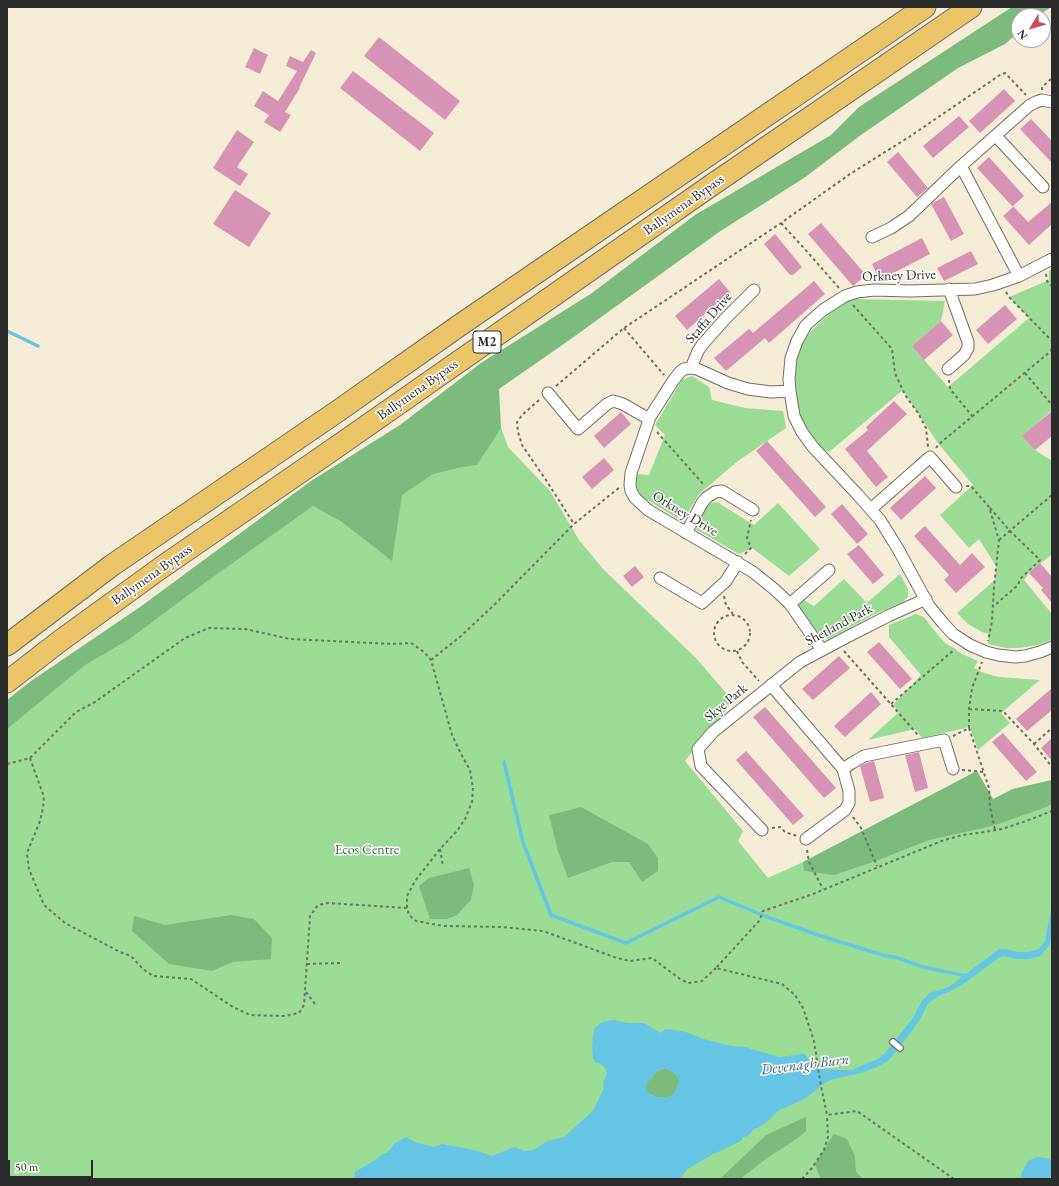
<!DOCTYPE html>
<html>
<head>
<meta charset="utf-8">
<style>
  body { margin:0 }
  #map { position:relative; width:1059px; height:1186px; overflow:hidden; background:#f5ecd7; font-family:"EB Garamond",serif }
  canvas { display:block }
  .frame { position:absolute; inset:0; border:8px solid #2b2b2b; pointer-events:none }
  .north { position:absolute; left:1011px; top:8px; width:40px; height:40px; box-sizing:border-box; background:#fff; border:1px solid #aaa; border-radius:50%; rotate:232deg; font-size:11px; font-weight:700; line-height:16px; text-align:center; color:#2b2b2b }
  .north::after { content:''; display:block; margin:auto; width:14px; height:18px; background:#d1495b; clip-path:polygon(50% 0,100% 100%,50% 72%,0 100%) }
  .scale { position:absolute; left:8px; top:1160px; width:85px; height:18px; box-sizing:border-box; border:2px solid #2b2b2b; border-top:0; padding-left:5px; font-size:12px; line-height:14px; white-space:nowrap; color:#2b2b2b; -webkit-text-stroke:3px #fff; paint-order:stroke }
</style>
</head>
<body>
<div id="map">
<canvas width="1059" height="1186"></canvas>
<div class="frame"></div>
<div class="north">N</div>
<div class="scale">50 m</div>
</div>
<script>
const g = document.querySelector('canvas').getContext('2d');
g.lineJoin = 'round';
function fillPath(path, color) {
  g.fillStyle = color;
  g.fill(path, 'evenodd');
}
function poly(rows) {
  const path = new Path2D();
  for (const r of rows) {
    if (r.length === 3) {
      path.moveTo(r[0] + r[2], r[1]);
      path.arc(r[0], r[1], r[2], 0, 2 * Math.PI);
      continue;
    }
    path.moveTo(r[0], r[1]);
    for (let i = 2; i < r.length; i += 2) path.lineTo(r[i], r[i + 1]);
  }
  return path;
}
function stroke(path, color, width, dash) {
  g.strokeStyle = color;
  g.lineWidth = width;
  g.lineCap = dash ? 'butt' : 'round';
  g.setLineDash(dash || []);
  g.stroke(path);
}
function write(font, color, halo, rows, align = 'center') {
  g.font = font + ' "EB Garamond",serif';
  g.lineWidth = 3;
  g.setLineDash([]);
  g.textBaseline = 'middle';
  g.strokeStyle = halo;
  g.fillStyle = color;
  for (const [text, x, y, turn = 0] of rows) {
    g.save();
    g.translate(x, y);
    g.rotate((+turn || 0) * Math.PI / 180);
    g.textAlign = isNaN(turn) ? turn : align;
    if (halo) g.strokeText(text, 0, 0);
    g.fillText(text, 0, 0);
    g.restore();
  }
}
fillPath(poly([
  [1052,269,1052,412,1051,411,1023,436,1035,450,1052,461,1052,554,1029,573,1024,580,1052,614,1052,639,1038,645,1019,648,1006,648,988,644,989,634,982,632,968,624,957,613,995,580,996,566,979,539,969,548,940,515,973,485,937,442,903,390,829,452,819,448,806,430,799,412,793,390,794,370,797,353,805,338,818,324,837,307,852,299,945,301,941,321,912,346,948,387,1029,318,1009,297,1049,280,1049,271],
  [692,376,709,387,712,400,745,408,783,411,786,428,738,461,699,494,687,514,677,518,641,496,635,485,636,474,649,475,665,435,655,425,682,380],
  [490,396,508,447,550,491,579,540,603,569,695,657,733,701,685,761,743,831,738,841,768,878,803,862,977,771,993,799,1013,789,1052,780,1052,1179,7,1179,7,707,255,523],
  [717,502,754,525,778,503,820,549,789,576,752,548,739,554,697,530,695,524,707,504],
  [900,574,908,589,908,596,903,602,875,614,828,639,820,637,799,606,800,602,804,600,814,606,844,579,867,603],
  [916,614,924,617,930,625,944,642,962,654,978,661,974,668,984,673,999,677,1040,680,1001,713,1010,723,978,750,970,727,922,738,915,729,868,740,899,712,893,705,921,675,889,637,889,625]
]), '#9adc93');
fillPath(poly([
  [1012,7,1051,7,1038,16,1019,16,1019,32,1005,44,958,68,861,135,804,178,719,232,568,341,499,389,501,428,477,465,462,467,433,474,402,495,392,561,342,522,313,506,206,582,128,640,85,665,7,729,7,700,31,681,140,607,311,481,400,425,481,363,592,293,695,215,831,135,859,107],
  [977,771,993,799,1013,789,1052,780,1052,804,1044,808,992,826,929,840,876,861,834,875,804,871,803,862],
  [581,807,648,844,658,858,658,871,642,882,629,862,612,862,568,878,558,851,549,815],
  [469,868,474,885,471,900,457,915,447,919,430,919,419,886,429,878],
  [231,915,254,919,272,938,271,959,233,962,212,971,169,964,132,931,134,916,165,925],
  [665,1068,673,1072,678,1077,678,1085,675,1092,671,1096,667,1098,657,1097,648,1093,645,1085,657,1071],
  [806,1117,806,1131,798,1138,767,1158,740,1179,720,1179,766,1135],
  [834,1134,847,1139,855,1156,856,1172,863,1179,823,1179,819,1176,815,1164]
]), '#7bbc7d');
fillPath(poly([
  [1052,906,1052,935,1049,946,1040,956,1029,959,1015,959,1004,956,1000,957,966,982,949,992,938,996,931,1001,927,1005,922,1016,912,1031,888,1061,877,1067,861,1073,833,1079,823,1084,817,1089,806,1098,785,1108,780,1109,768,1121,759,1127,753,1130,748,1136,743,1137,741,1141,716,1153,713,1154,688,1169,679,1179,354,1179,355,1172,375,1160,383,1154,388,1152,395,1143,406,1137,415,1142,433,1147,442,1144,474,1150,492,1156,514,1147,525,1151,534,1150,547,1141,564,1137,593,1111,604,1088,603,1082,607,1074,605,1068,602,1065,595,1062,593,1058,592,1046,594,1029,602,1022,614,1020,628,1023,644,1023,661,1033,665,1029,683,1031,704,1039,731,1046,745,1047,779,1057,796,1055,804,1053,814,1068,836,1070,852,1070,863,1065,878,1059,885,1053,913,1018,922,1001,930,993,949,987,999,949,1006,949,1018,952,1028,952,1039,949,1045,941,1051,909],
  [665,1068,673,1072,678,1077,678,1085,675,1092,671,1096,667,1098,657,1097,648,1093,645,1085,657,1071],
  [1037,1157,1052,1159,1052,1179,1021,1179,1021,1174,1028,1161]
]), '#66c5e4');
stroke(poly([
  [7,331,38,346],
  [504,762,523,842,551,915,626,943,719,897,767,917,824,937,886,956,895,957,923,967,967,976]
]), '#66c5e4', 3.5);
fillPath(poly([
  [379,37,460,101,445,120,364,56],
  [254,48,268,55,260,74,245,67],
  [311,50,316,53,299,88,300,88,285,112,291,115,280,132,264,122,269,115,254,106,263,91,278,101,297,71,286,66,290,56,303,62],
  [353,71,434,133,420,151,340,88],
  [1004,89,1015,101,980,133,969,121],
  [959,116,969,127,933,158,923,146],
  [1031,119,1052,141,1052,163,1020,129],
  [237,130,254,142,237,167,248,174,240,186,213,168],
  [898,152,928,188,917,197,887,162],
  [989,157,1024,196,1013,206,1028,222,1052,202,1052,224,1029,245,1003,216,1013,207,977,168],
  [235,190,271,213,249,247,213,224],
  [944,197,964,234,951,241,931,204],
  [821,223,866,275,853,286,808,234],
  [775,234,802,267,793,275,790,275,764,244],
  [922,238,930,254,880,280,872,264],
  [971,251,978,264,944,281,937,268],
  [719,279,730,292,687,330,675,316],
  [814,281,825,294,769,343,765,338,726,371,714,358,749,329,753,333],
  [1005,305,1017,319,988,344,976,330],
  [941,321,953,335,924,360,912,346],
  [894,401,907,414,867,451,888,477,876,487,845,449,868,430,866,427],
  [1052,411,1052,436,1035,450,1022,436],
  [621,412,631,424,604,448,594,436],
  [767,441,826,507,815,517,756,451],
  [604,458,614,470,592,489,582,477],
  [925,476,936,488,901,520,890,508],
  [842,504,868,534,857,544,831,514],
  [925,526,960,565,972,553,985,567,956,593,944,580,949,575,914,536],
  [859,545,884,575,873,584,847,554],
  [1040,563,1052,577,1052,603,1041,590,1043,588,1029,573],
  [635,566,644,577,632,587,623,576],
  [879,642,912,679,900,689,867,652],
  [839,656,850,668,813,700,802,689],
  [1052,688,1052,710,1027,731,1016,719],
  [871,692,881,704,845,737,834,726],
  [765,707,836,788,824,798,753,717],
  [1003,733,1037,772,1026,781,992,742],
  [1052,738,1052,761,1041,748],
  [746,751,804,816,793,825,736,760],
  [919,752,928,788,915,792,905,755],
  [874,761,884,798,870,802,860,766,867,763]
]), '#d793b3');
const service = poly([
  [893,1042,900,1048]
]);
const minor = poly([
  [996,136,1043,187],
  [961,166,1019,276],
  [872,237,891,228,909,216,961,166,1030,105,1036,102,1042,100,1052,102],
  [1052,259,1019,276,993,285,975,289,910,291,874,290,857,292,845,296,823,310,806,325,797,341,791,358,789,379,790,391,794,416,802,432,813,447,858,495,880,520,898,549,929,606,943,623,953,634,970,645,986,652,998,655,1015,657,1025,656,1040,652,1052,647],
  [691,368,698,351,702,345,725,319,754,290],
  [948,369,964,355,968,348,968,342,949,289],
  [790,391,771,392,748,389,728,383,697,369,691,368,684,369,680,372,673,381,650,417,631,473,630,485,631,491,635,498,648,510,753,572,774,589,790,604,822,650],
  [548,393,578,429,607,404,613,401,623,404,649,419],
  [871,509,930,457,956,487],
  [686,533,702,503,706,498,715,492,722,491,753,510],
  [660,578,702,603,726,581,738,562],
  [790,604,829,570],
  [771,685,843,769,849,791,849,803,845,810,806,839],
  [843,769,852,763,864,756,944,740,953,769],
  [762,830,701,766,698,749,713,732,800,662,845,638,888,616,926,599]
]);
const motorway = poly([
  [7,645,111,566,338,411,460,325,925,7],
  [7,682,60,641,162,567,325,455,706,189,971,7]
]);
stroke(service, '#726f67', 8);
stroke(minor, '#726f67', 13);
stroke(motorway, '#726f67', 23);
stroke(poly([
  [1042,90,1042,87,1052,78],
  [781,223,811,256,839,288],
  [1046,274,1047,281,1052,286],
  [1006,292,1009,297,1052,341],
  [853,305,892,349,895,373,905,395,918,413,926,428,928,447],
  [624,328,664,375],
  [1025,373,1052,405],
  [949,380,950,389,973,417],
  [556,386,624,328,781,223,850,174,909,137,1000,75,1005,73,1026,95],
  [539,400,522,415,517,422,518,432,522,445,546,480,574,524],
  [657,432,704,485],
  [936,448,939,444,1051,351,1052,347],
  [966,486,971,486,989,507,999,540,994,587,992,621,988,641],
  [990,508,1010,531,1040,560,1020,579,1018,585,994,606],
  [999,540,1052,495],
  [745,554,751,548,747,538,751,520],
  [724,596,726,605,733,614],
  [732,633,18],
  [737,651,742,662,759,681],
  [844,651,918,735],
  [431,660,461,636,493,606,574,524,620,487],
  [891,704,955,649],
  [969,709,1003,711,1034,744,1052,767],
  [969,728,989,788,990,807,995,830],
  [953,736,969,728,969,709,972,688,982,662],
  [1034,744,1052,728],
  [30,758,44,797,43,808,40,821,27,853,29,869,44,905,65,923,120,952,131,956,143,969,153,976,191,979,233,1007,250,1015,285,1016,299,1013,304,1005,310,916,318,905,328,903,407,908],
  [7,764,30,758,76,712,95,702,185,638,209,628,245,629,290,639,393,644,411,643,424,652,431,660,452,735,461,754,470,770,473,788,472,802,465,819,457,831,440,849,415,881,407,896,407,908,409,915,416,921,443,926,502,927,543,931,617,958,630,961,652,958,680,979,688,983,702,981,716,968],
  [962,770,984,772],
  [853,817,861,828,877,866],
  [772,828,780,827,785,832,797,836],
  [440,849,443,866],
  [807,850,809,862,823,889],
  [307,964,340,963],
  [306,992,315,1004],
  [802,1179,812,1168,824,1150,828,1137,827,1115],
  [954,1179,857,1111,827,1115,821,1086,814,1041,803,1008,795,995,782,984,716,968,759,921,763,911,813,894,944,840,963,835,985,832,1002,829,1026,821,1052,811]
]), '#726f67', 2, [3, 3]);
stroke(service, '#fff', 5.5);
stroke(minor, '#fff', 11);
stroke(motorway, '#edc569', 21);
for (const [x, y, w] of [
  [487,342,28]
]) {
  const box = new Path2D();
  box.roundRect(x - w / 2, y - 11, w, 22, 3);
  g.fillStyle = '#fff';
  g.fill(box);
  stroke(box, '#2b2b2b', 1);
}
write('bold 13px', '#2b2b2b', null, [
  ["M2",487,342]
]);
write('14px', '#2b2b2b', '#fff', [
  ["Ballymena Bypass",684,205,-35],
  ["Orkney Drive",899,276,-2],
  ["Staffa Drive",709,318,-49],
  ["Ballymena Bypass",418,390,-35],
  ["Orkney Drive",685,514,31],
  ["Ballymena Bypass",152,575,-35],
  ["Shetland Park",839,625,-28],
  ["Skye Park",726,703,-40]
]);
write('14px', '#4c604a', '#fff', [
  ["Ecos Centre",367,850]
]);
write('italic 15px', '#40616c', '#fff', [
  ["Devenagh Burn",805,1065,-7]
]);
</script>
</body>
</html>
